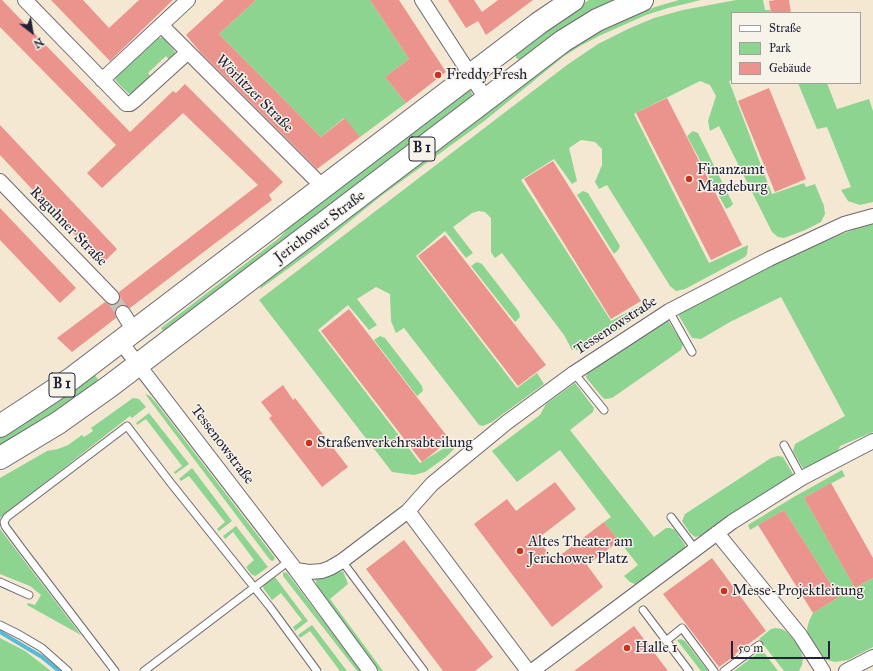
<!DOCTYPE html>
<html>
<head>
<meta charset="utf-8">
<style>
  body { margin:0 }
  #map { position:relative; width:873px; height:671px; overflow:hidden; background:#f4e8d3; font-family:"IM FELL Great Primer",serif }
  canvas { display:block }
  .legend { position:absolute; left:731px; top:12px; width:130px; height:72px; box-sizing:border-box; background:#f7f3e8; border:1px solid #a29fa3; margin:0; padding:5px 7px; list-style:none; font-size:12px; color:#22223b }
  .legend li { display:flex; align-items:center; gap:8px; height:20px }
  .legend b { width:20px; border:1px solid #a29fa3 }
  .north { position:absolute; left:12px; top:12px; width:40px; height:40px; -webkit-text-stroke:3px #f7f3e8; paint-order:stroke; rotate:149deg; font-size:11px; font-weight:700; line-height:16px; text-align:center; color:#22223b }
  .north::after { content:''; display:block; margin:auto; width:14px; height:18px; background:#22223b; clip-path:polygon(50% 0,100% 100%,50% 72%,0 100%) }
  .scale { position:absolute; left:731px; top:641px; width:99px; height:18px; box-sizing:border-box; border:2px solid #22223b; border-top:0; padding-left:5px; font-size:12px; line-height:14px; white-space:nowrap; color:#22223b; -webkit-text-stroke:3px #f7f3e8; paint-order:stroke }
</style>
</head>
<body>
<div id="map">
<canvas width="873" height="671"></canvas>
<ul class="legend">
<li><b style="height:5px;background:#fff"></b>Straße</li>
<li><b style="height:11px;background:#8cd490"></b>Park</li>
<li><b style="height:11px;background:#eb938d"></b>Gebäude</li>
</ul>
<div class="north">N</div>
<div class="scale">50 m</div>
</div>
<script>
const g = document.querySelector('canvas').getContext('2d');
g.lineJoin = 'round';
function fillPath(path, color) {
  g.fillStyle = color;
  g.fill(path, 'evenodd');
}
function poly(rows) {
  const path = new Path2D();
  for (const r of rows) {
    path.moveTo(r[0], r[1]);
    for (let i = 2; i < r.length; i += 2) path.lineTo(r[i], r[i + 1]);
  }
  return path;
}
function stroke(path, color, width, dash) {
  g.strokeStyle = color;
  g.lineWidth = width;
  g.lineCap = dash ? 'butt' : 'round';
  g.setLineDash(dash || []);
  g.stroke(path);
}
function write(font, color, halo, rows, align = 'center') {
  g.font = font + ' "IM FELL Great Primer",serif';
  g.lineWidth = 3;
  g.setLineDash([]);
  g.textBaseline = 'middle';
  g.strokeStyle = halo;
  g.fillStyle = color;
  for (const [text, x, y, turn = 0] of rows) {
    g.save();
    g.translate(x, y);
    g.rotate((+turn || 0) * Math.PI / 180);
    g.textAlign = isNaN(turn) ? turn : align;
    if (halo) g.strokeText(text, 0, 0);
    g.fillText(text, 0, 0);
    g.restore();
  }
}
fillPath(poly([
  [256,0,370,0,409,59,385,77,406,103,360,137,344,118,321,137,219,34],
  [589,0,622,0,521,61,516,58,516,51,560,17],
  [679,0,701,0,668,8,646,15,599,36,580,46,563,57,483,122,381,196,318,247,260,289,261,284,576,45,596,33,619,21,655,7],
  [736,0,763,0,765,10,770,10,771,13,732,13,732,80,729,81,772,194,804,183,806,187,815,184,824,206,825,214,821,222,805,230,784,238,778,237,772,232,719,126,710,131,708,121,716,96,710,85,700,81,634,114,709,263,748,245,747,254,745,257,685,289,676,291,670,286,607,185,599,189,595,182,602,165,602,149,595,142,581,140,569,148,577,181,572,184,554,159,521,180,611,321,648,301,647,308,643,314,587,350,572,350,564,335,502,253,495,258,491,252,491,218,485,212,479,211,472,213,453,227,473,253,466,258,445,231,416,256,517,388,537,373,544,384,492,422,483,426,479,425,404,328,396,333,391,321,390,294,376,287,357,299,377,325,369,330,348,305,318,330,420,463,457,440,454,449,446,457,425,472,414,475,392,472,259,300,567,65,598,44,630,28,654,18,683,10],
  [157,37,163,38,173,49,175,52,174,55,169,60,166,56,148,73,151,77,135,92,131,94,128,93,116,81,115,78,116,75],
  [798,83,827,83,837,109,869,99,873,111,873,202,860,205,848,201,841,190,851,187,827,127,817,129],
  [468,89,471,91,473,97,166,335,161,328,279,238,298,218],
  [693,131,698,133,733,204,730,207,726,209,687,136],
  [583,191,588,193,620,246,618,250,614,254,577,195],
  [873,224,873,432,840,446,838,451,805,469,802,467,793,451,795,444,845,416,781,297,730,322,701,339,692,338,679,316,680,313,749,275,786,257,862,226],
  [477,262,482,264,519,312,520,317,515,322,471,266],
  [667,321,669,322,683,344,681,350,612,398,605,399,603,398,588,380,586,377,587,374,614,354],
  [380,336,385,338,422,386,423,391,417,396,374,340],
  [93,372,101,384,0,450,0,435],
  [575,383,594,408,593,412,570,430,654,537,666,528,670,528,675,530,685,545,685,548,637,585,630,582,624,576,638,565,604,522,611,517,560,450,517,482,492,451,540,415,546,404],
  [145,394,150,396,157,404,275,558,273,561,270,560],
  [133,398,139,399,146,407,132,418,130,416,0,518,0,478,47,451,58,449,68,445,82,435,84,437,93,431,91,428],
  [149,413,189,464,175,474,174,472,182,466,146,419,137,425,136,423],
  [778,456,783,457,793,474,791,477,700,536,695,537,690,533,682,521,685,514,771,458],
  [192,468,232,521,219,531,217,529,225,522,189,476,181,481,179,479],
  [842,470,845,476,804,498,855,588,873,578,873,647,848,660,835,662,827,660,821,656,808,635,807,629,809,621,813,613,839,597,784,510,750,530,748,525,792,498],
  [236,526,268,567,257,575,255,576,251,574,246,567,254,560,233,532,225,539,223,536],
  [0,529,81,635,27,605,28,603,35,605,41,595,30,586,0,574],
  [343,571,348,584,330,599,383,671,379,671,321,597,315,579],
  [284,572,287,573,361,671,357,671,283,576,283,573],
  [275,577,308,621,295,631,293,627,302,620,281,593,272,600,264,589,263,587,265,584],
  [312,625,347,671,340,671,310,631,300,638,298,635],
  [775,628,782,629,787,632,800,648,803,658,802,665,799,671,784,671,759,639,771,629],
  [0,638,25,651,51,671,0,671],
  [681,639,685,641,708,671,701,671,677,640],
  [762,650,778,671,734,671]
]), '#8cd490');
stroke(poly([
  [0,632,42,657,59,671]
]), '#57bad6', 4);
fillPath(poly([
  [0,0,2,0,130,132,173,91,176,93,185,84,283,182,269,195,272,200,130,308,123,305,118,306,115,313,116,318,72,352,57,338,105,302,110,305,118,303,120,299,119,292,258,185,183,113,102,188,87,173,116,145,0,27],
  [51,0,83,0,109,28,139,0,173,0,110,61],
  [224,0,256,0,219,34,321,137,345,118,360,137,317,169,201,53,186,35],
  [370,0,399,0,446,72,406,103,385,77,409,59],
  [448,0,474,0,482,12,498,0,533,0,486,35,478,21,466,28],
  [776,0,789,0,791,13,771,13,769,1],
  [769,88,806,179,775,192,738,101],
  [667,98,742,245,711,260,636,113],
  [0,125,117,249,102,264,0,155],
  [553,161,641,301,611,319,524,179],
  [0,208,76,288,60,303,0,240],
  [445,235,546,365,518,386,418,256],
  [349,309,450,440,422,462,321,331],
  [283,385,293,400,295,398,348,467,322,487,269,418,272,416,261,402],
  [555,482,576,509,537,539,554,560,604,522,619,541,587,565,603,587,552,627,474,524,507,499,516,511],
  [831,483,873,558,873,578,855,588,804,498],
  [784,510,839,597,813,613,758,525],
  [404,540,493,657,475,671,443,671,366,569],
  [712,558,766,631,735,654,736,655,719,667,663,594],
  [634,626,668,671,574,671]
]), '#eb938d');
stroke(poly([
  [112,297,123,313]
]), '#cac0b5', 14, [14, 7]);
const lane = poly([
  [669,311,692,352],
  [574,373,604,410],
  [784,445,802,478],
  [671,517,695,549],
  [342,561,424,671],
  [0,582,29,595],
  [643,610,689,671],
  [0,625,20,635,42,648,68,671],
  [666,641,682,628,714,671],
  [115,671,22,549,5,526,4,522,7,517,127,426,170,482,270,607,317,671],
  [144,671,289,561],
  [724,671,759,645]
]);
const street = poly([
  [25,0,126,104,130,104,134,101,188,52],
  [422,0,486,99],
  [161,25,323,187],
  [102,80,188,0],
  [0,181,112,297],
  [123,313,134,331],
  [120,341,296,570,370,671],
  [408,511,528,671],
  [717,533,800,635,823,671],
  [296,570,309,572,322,571,330,568,342,561,408,511,432,484,506,423,574,373,669,311,769,259,844,224,873,216],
  [532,671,732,522,802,478,873,441],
  [846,671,873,657]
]);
const primary = poly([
  [0,426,29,407,71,379,539,23,573,0],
  [0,458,58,423,110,386,563,41,597,20,642,0]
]);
stroke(lane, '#6c6770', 9);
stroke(street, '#6c6770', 16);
stroke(primary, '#6c6770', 24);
stroke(lane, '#fff', 7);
stroke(street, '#fff', 14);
stroke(primary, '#fff', 22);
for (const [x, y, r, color] of [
  [438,75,4,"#c8321e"],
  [689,179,4,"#c8321e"],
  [309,443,4,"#c8321e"],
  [520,551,4,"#c8321e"],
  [724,591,4,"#c8321e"],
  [627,648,4,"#c8321e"]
]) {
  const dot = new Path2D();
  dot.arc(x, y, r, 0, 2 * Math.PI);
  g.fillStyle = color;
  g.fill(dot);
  stroke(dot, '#f7f3e8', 1.5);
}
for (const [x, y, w] of [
  [422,149,26],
  [62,385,26]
]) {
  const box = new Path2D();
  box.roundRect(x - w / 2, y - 12, w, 24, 3);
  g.fillStyle = '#f7f3e8';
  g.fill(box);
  stroke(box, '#22223b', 1);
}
write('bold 14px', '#22223b', null, [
  ["B 1",422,149],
  ["B 1",62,385]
]);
write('15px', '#22223b', '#f7f3e8', [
  ["Freddy Fresh",446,75],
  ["Finanzamt",697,170],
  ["Magdeburg",697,187],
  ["Straßenverkehrsabteilung",317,443],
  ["Altes Theater am",528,542],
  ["Jerichower Platz",528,559],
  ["Messe-Projektleitung",732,591],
  ["Halle 1",635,648]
], 'left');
write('15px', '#22223b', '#f7f3e8', [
  ["Wörlitzer Straße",254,94,45],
  ["Raguhner Straße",68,227,46],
  ["Jerichower Straße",320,227,-37],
  ["Tessenowstraße",616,326,-33],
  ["Tessenowstraße",222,445,53]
]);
</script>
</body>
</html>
